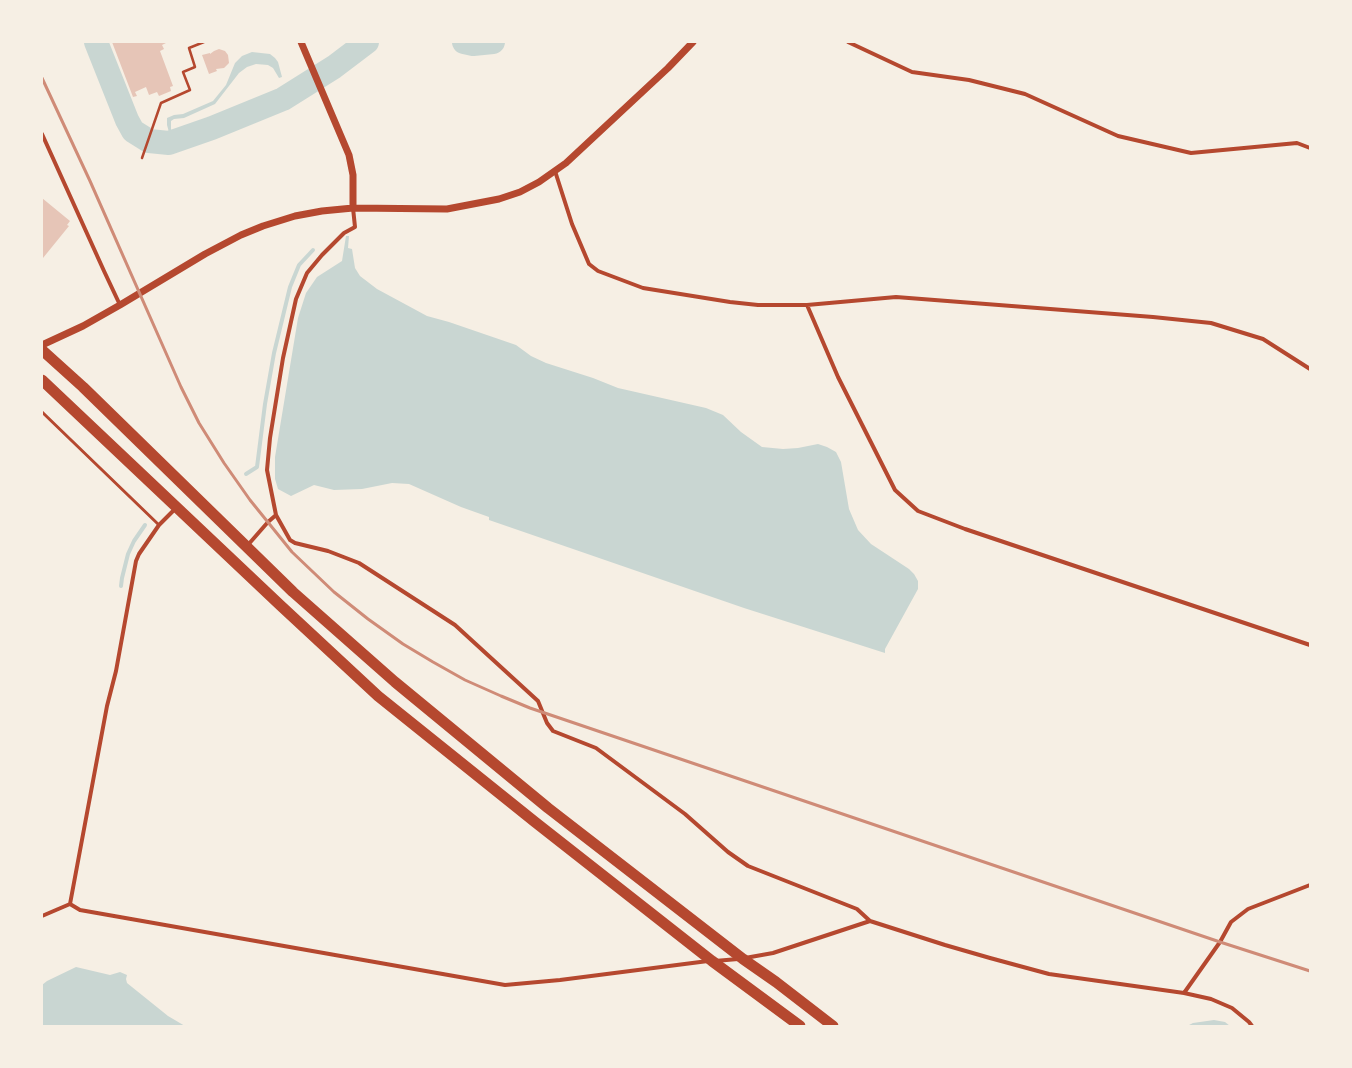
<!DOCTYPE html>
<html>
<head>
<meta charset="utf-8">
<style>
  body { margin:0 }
  #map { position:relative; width:1352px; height:1068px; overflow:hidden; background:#f6efe4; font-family:Commissioner,sans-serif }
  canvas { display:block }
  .frame { position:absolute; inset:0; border:43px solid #f6efe4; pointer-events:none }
</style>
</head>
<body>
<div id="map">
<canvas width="1352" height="1068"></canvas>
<div class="frame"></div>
</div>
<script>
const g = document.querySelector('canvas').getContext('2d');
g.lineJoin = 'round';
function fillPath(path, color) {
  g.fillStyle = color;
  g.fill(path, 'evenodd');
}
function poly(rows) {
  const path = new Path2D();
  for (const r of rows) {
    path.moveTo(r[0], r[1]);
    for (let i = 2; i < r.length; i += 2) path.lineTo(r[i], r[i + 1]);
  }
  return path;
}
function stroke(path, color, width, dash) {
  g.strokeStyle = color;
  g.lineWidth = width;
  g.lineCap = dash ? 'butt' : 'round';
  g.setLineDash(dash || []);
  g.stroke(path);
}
fillPath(poly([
  [252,52,270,54,275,58,278,62,282,77,279,78,273,68,268,65,256,64,247,67,239,73,215,104,184,118,174,119,171,121,171,129,173,135,170,136,167,125,167,118,174,115,183,114,213,101,226,85,235,63,242,56],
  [346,236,349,236,348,248,352,249,355,268,360,276,377,289,427,316,449,322,516,345,531,356,546,363,593,378,618,388,706,408,723,415,741,432,762,447,783,449,798,448,818,444,827,447,836,452,841,462,849,509,858,530,871,544,909,569,914,574,918,581,918,589,885,649,885,653,744,608,489,520,489,517,461,507,409,484,392,483,362,489,334,490,314,485,291,496,278,489,275,479,275,457,298,318,306,293,317,277,342,261],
  [76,967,110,975,120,972,127,975,126,979,127,983,168,1016,185,1026,42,1026,42,985,47,981],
  [1214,1020,1225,1022,1230,1026,1187,1026,1193,1023]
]), '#c9d6d2');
stroke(poly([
  [171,134,174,141],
  [246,474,257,467,265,404,274,353,290,287,299,265,313,250],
  [121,586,122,578,128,554,134,541,145,525]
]), '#c9d6d2', 4);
stroke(poly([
  [96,42,127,120,133,131,149,141,169,143,212,128,283,99,334,67,367,42],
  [464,42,473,44,493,42]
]), '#c9d6d2', 24);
fillPath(poly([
  [112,42,168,42,162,45,164,49,160,51,173,86,170,87,171,91,159,96,157,92,149,95,146,87,135,92,137,96,133,97],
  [219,49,225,51,228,55,229,63,224,68,216,69,217,71,209,74,202,55,210,53,210,54,214,51],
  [42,198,70,221,67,225,69,226,43,258]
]), '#e6c5b7');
stroke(poly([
  [142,158,161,103,190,90,183,72,195,67,189,48,204,42]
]), '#b5482f', 2.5);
stroke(poly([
  [42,412,159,525]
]), '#b5482f', 3);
stroke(poly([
  [848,42,912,72,969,80,1025,94,1118,136,1191,153,1297,143,1310,148],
  [42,134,104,271,120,305],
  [555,171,572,224,589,264,598,271,643,288,730,302,758,305,807,305,896,297,1153,317,1211,323,1263,339,1310,369],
  [807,305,838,377,895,490,918,511,965,529,1310,645],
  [276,515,290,540,295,543,328,551,359,563,455,625,538,701,547,723,553,731,596,748,685,814,728,852,748,866,857,909,870,921,945,945,990,958,1049,974,1184,993,1211,999,1232,1008,1249,1022,1252,1026],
  [247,546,268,522,276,515,267,470,270,438,283,358,296,299,307,273,322,255,344,233,355,227,353,208],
  [70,904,80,910,505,985,560,980,708,961],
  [70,904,107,706,116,671,136,561,139,554,159,525,176,508],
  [42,916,70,904],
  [745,958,773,953,870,921],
  [715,961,738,959],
  [1184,993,1220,942,1231,922,1248,909,1310,885]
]), '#b5482f', 4);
stroke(poly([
  [301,42,349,155,353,175,353,208],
  [42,345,83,326,120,305,205,254,241,235,263,226,295,216,322,211,353,208,447,209,499,199,520,192,539,182,566,163,668,68,693,42]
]), '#b5482f', 7);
stroke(poly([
  [42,350,83,387,293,592,395,682,548,808,743,959,776,982,833,1026],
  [42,380,280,605,378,696,535,822,712,961,800,1026]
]), '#b5482f', 11);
stroke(poly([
  [42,78,90,181,181,387,199,423,224,463,250,500,292,552,334,592,368,619,403,644,433,662,465,680,501,696,530,708,1220,942,1310,971]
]), '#cf8b77', 3);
</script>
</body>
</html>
